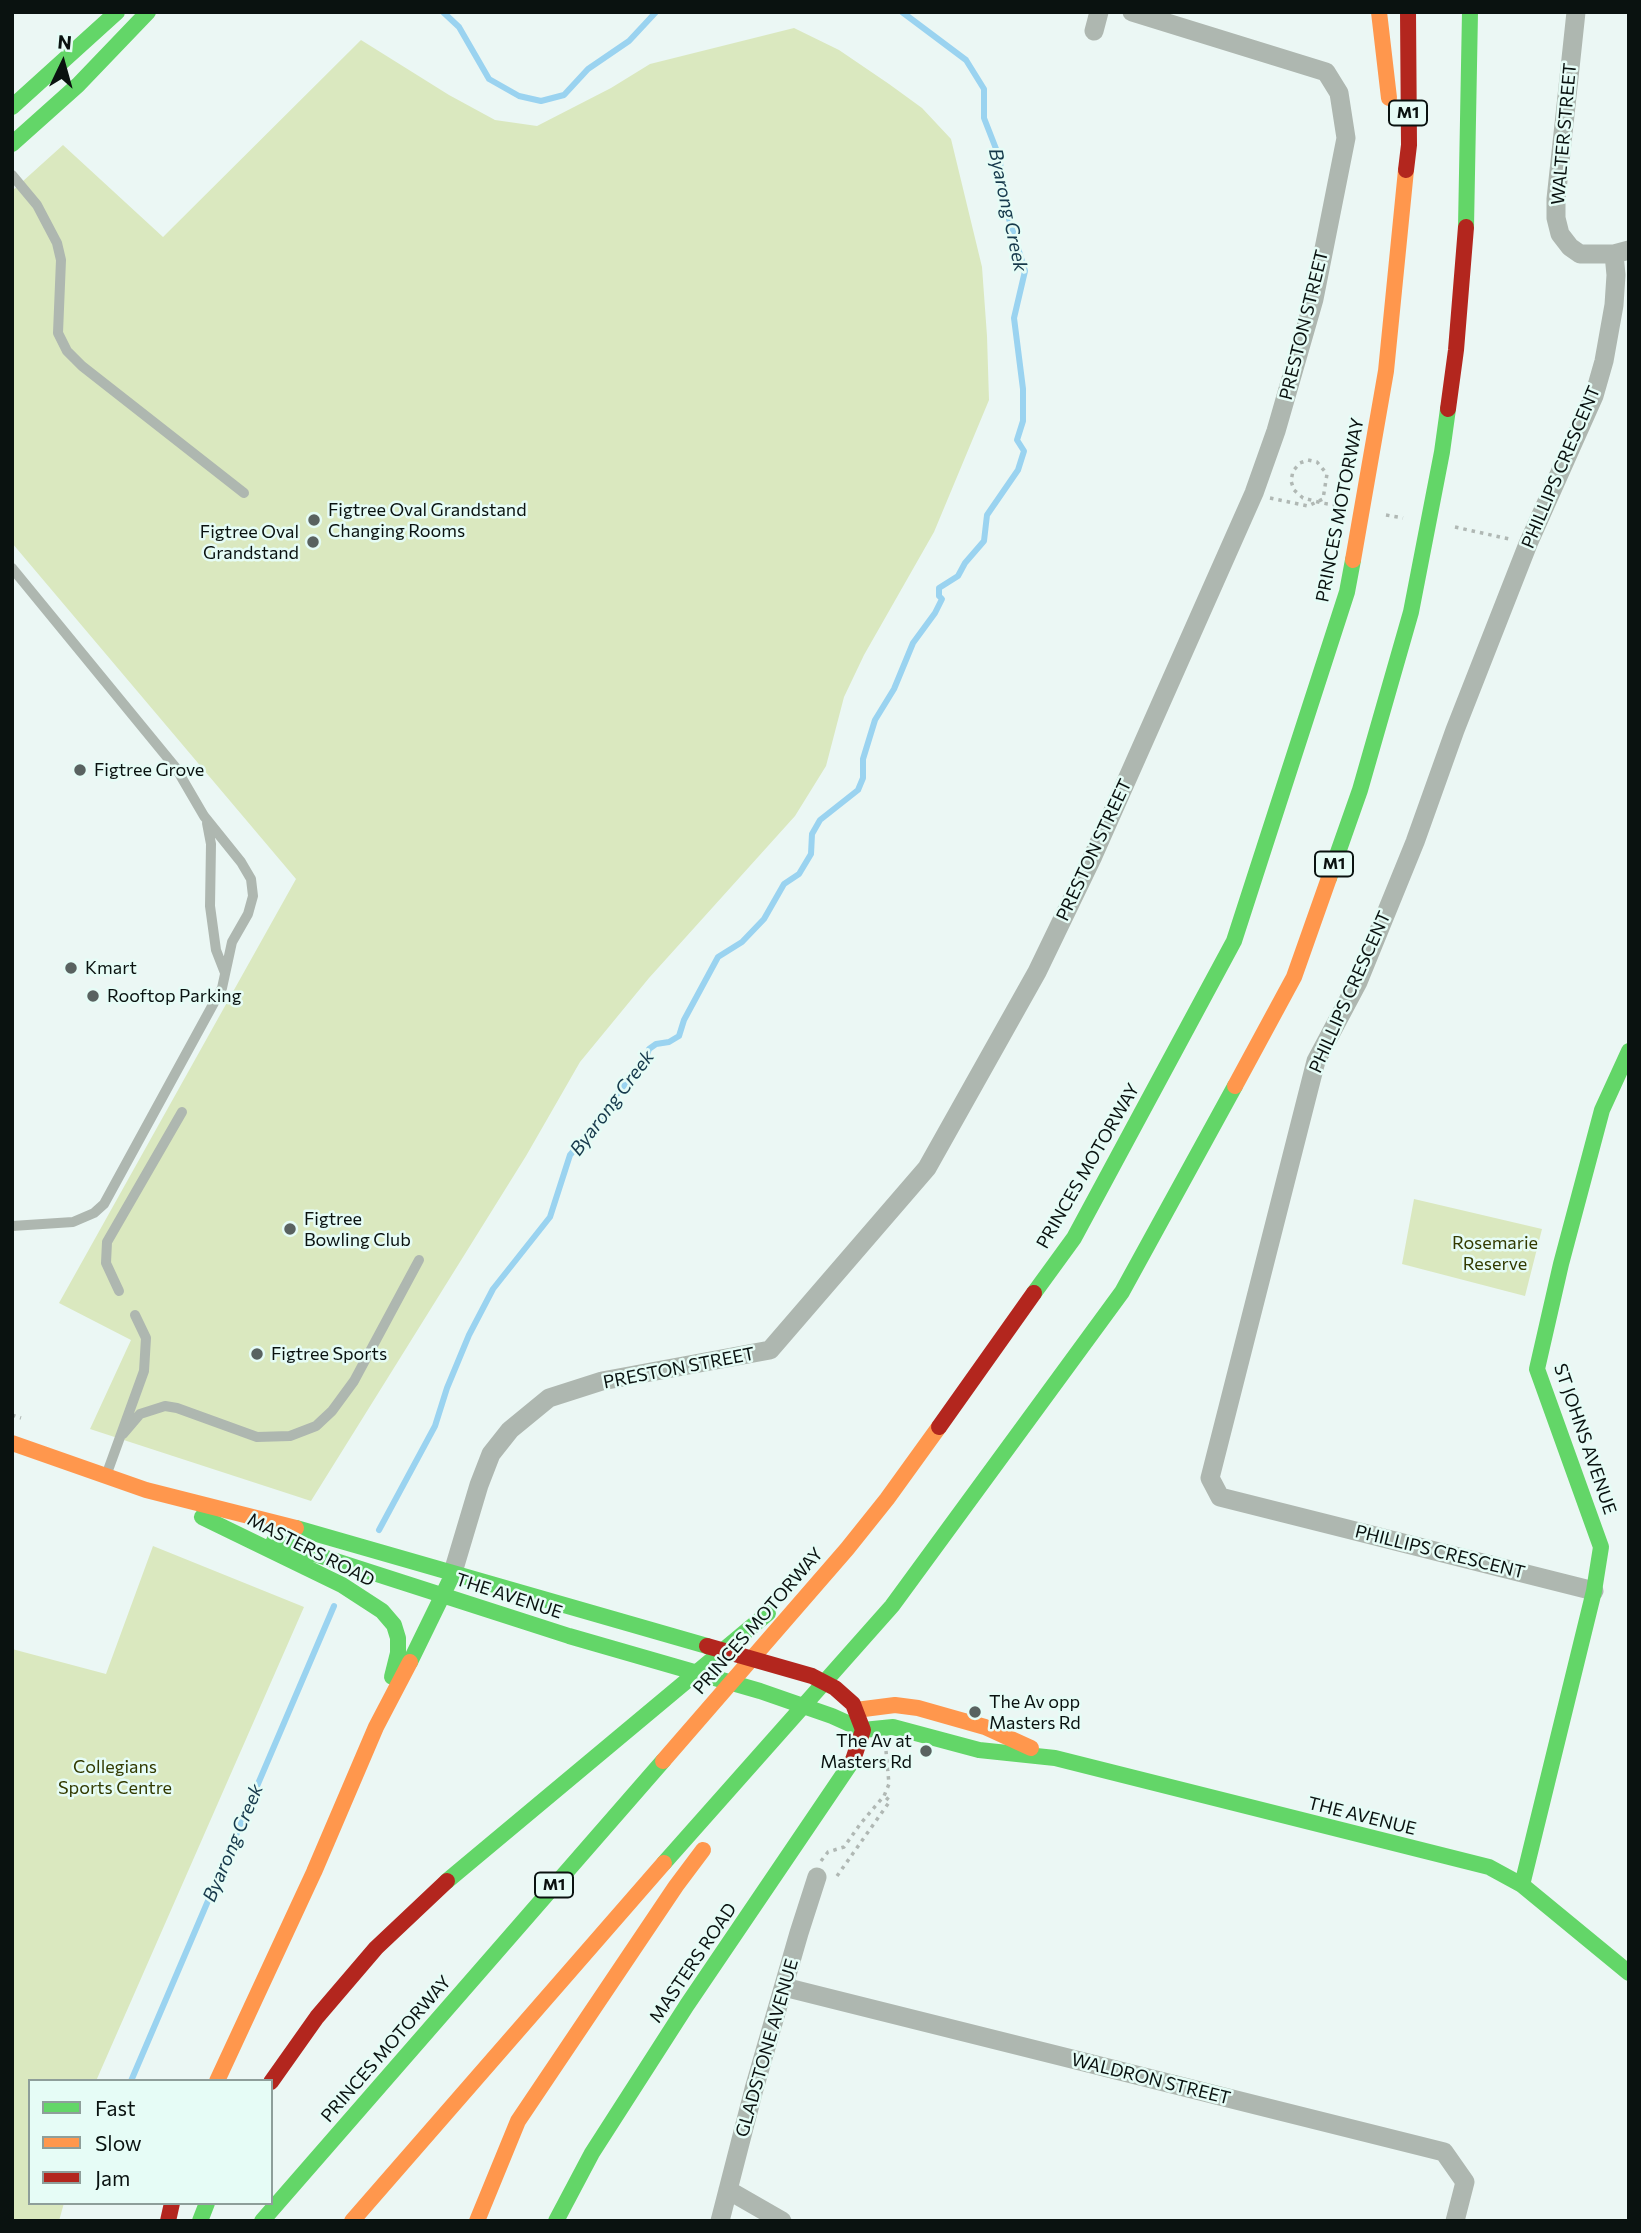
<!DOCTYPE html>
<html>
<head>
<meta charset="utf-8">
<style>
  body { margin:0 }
  #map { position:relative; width:1641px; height:2233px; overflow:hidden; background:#ebf7f4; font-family:Commissioner,sans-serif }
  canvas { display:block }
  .frame { position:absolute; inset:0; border:14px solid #0a1210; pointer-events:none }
  .legend { position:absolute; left:28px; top:2079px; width:245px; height:126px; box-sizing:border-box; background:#e6fcf6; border:2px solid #8e9e9a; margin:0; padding:9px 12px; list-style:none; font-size:21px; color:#0a1210 }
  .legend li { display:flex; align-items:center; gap:14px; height:35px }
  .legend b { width:35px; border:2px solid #8e9e9a }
  .north { position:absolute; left:28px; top:28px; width:70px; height:70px; -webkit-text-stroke:5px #e6fcf6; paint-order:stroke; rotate:5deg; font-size:19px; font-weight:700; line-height:28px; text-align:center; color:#0a1210 }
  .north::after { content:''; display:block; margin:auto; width:24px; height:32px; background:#0a1210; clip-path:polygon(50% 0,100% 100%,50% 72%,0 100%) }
</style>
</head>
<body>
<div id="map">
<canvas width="1641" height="2233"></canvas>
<div class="frame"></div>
<ul class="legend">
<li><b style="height:9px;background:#63d668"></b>Fast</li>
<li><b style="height:9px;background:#ff974d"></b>Slow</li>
<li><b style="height:9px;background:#b3261e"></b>Jam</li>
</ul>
<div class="north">N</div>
</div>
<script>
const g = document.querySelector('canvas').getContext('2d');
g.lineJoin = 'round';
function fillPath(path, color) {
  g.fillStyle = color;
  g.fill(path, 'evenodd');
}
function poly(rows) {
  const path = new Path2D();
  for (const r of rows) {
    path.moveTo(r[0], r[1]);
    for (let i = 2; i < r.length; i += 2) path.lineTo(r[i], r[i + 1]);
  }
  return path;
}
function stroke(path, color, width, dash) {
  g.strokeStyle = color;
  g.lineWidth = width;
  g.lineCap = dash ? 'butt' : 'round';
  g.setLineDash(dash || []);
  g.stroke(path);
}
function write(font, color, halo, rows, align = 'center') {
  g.font = font + ' Commissioner,sans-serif';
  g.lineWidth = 5;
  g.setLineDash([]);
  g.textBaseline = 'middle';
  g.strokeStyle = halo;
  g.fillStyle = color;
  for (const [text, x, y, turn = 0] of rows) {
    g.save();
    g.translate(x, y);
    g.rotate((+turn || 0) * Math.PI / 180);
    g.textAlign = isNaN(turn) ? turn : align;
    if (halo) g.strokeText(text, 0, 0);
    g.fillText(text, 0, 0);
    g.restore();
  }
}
fillPath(poly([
  [794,28,839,50,889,84,922,108,951,139,982,267,987,336,989,400,934,532,864,655,844,697,826,766,795,816,649,978,580,1062,526,1156,311,1501,90,1429,131,1340,59,1303,296,879,12,543,12,191,63,145,163,237,361,40,449,95,495,120,537,126,611,88,650,64],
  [1414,1199,1542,1229,1525,1296,1402,1264],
  [153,1546,304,1607,96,2081,30,2081,30,2203,64,2203,59,2221,12,2221,12,1649,106,1674]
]), '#dae8bf');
stroke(poly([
  [443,12,459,27,489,79,519,96,541,101,564,95,588,69,629,41,656,12],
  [379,1530,435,1426,447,1388,469,1335,493,1289,550,1217,570,1155,605,1114,617,1094,646,1058,649,1049,656,1044,669,1042,679,1036,684,1020,718,957,742,942,764,919,784,884,799,874,811,854,812,834,820,820,858,790,863,778,863,759,875,720,894,689,913,643,935,613,942,599,939,596,939,588,958,576,965,563,984,541,987,515,1018,470,1024,451,1017,440,1023,421,1023,389,1014,318,1025,271,1002,196,1000,159,984,118,984,89,966,60,902,12],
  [131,2081,334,1606]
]), '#9ad3f0', 6);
stroke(poly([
  [1270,498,1308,506,1323,499,1327,474,1317,462,1308,460,1300,463,1293,471,1291,481,1294,490,1303,498,1322,503,1334,505],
  [1386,515,1403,518],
  [1455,527,1509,539],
  [12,1415,21,1418],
  [821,1861,828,1852,844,1847,861,1823,884,1796,889,1784,886,1751],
  [837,1876,890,1801,884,1796]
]), '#b0b8b4', 3.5, [3.5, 5]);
stroke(poly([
  [12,175,37,205,57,243,61,260,58,333,67,351,82,366,244,493],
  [12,568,176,768,204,816,241,862,251,879,253,896,248,914,232,942,222,988,104,1204,94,1213,73,1222,12,1226],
  [207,823,211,844,210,906,216,950,225,973],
  [119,1291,106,1263,107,1242,182,1112],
  [123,1434,140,1414,165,1406,177,1408,257,1437,290,1436,316,1426,332,1411,354,1381,419,1260],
  [107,1473,144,1371,146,1338,135,1315]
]), '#aeb7b0', 10);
stroke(poly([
  [1576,12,1556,199,1556,218,1560,234,1570,247,1580,254,1614,254,1629,250],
  [1094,31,1099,12],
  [453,1572,479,1485,491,1454,510,1430,549,1398,602,1381,770,1350,927,1168,1037,972,1093,856,1254,493,1276,431,1314,299,1346,138,1339,93,1326,72,1132,12],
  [1594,1591,1220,1497,1210,1478,1316,1061,1358,982,1415,842,1455,730,1528,544,1594,396,1604,361,1614,305,1616,275,1614,254],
  [784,1987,1444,2152,1465,2182,1455,2221],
  [728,2190,782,2221],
  [720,2221,754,2089,799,1933,817,1877]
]), '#aeb7b0', 19);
stroke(poly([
  [12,107,117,12],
  [12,144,78,85,148,12],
  [1466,227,1470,12],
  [1329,878,1360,790,1411,612,1442,452,1448,409],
  [1034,1293,1074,1238,1234,941,1347,592,1353,560],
  [202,1517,342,1585,382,1611,394,1625,398,1638,398,1653,392,1677],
  [296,1528,707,1646],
  [274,1541,569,1636,760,1691,832,1716,863,1730],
  [410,1662,450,1580],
  [863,1730,893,1727,979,1750,1055,1758,1489,1867,1522,1885,1629,1973],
  [664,1863,892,1606,1122,1292,1235,1086],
  [447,1881,768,1613],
  [1522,1885,1594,1591,1601,1547,1537,1369,1561,1264,1602,1110,1629,1051],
  [200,2221,207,2203],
  [262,2221,663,1761],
  [556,2221,592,2153,687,2005,853,1760]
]), '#63d668', 16);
stroke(poly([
  [1379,12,1389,98],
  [1353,560,1386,371,1406,170],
  [1235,1086,1294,977,1329,878],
  [12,1443,146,1490,296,1528],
  [856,1710,895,1705,918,1708,985,1727,1031,1748],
  [663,1761,847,1549,887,1499,939,1427],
  [217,2081,314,1872,376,1727,410,1662],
  [352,2221,664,1863],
  [477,2221,518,2121,676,1886,703,1850]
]), '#ff974d', 16);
stroke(poly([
  [1406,170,1409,145,1408,12],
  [1448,409,1456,350,1466,227],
  [939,1427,1034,1293],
  [707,1646,812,1676,835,1688,853,1704,863,1730,853,1760],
  [271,2082,317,2017,376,1948,447,1881],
  [168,2221,172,2203]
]), '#b3261e', 16);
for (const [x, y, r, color] of [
  [314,520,7,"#596260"],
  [313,542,7,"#596260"],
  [80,770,7,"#596260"],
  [71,968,7,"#596260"],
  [93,996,7,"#596260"],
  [290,1229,7,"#596260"],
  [257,1354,7,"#596260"],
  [975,1712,7,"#596260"],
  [926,1751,7,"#596260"]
]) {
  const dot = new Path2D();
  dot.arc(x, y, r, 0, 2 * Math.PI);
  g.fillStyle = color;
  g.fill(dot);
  stroke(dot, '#e6fcf6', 2.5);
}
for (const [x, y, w] of [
  [1408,113,38],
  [1334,864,38],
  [554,1885,38]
]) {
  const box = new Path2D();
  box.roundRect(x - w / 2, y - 12.5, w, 25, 5);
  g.fillStyle = '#e6fcf6';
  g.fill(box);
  stroke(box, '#0a1210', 2);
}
write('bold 16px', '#0a1210', null, [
  ["M1",1408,113],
  ["M1",1334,864],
  ["M1",554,1885]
]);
write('18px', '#0a1210', '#e6fcf6', [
  ["WALTER STREET",1564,134,-85],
  ["PRESTON STREET",1304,325,-76],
  ["PHILLIPS CRESCENT",1561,467,-67],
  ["PRINCES MOTORWAY",1340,510,-79],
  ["PRESTON STREET",1094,850,-65],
  ["PHILLIPS CRESCENT",1350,992,-66],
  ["PRINCES MOTORWAY",1088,1166,-60],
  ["PRESTON STREET",679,1368,-11],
  ["ST JOHNS AVENUE",1585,1439,71],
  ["MASTERS ROAD",311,1550,27],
  ["PHILLIPS CRESCENT",1440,1552,14],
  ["THE AVENUE",509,1596,18],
  ["PRINCES MOTORWAY",758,1621,-49],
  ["THE AVENUE",1362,1816,14],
  ["MASTERS ROAD",693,1963,-56],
  ["GLADSTONE AVENUE",767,2048,-74],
  ["PRINCES MOTORWAY",386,2049,-49],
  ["WALDRON STREET",1151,2079,14]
]);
write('18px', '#0a1210', '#e6fcf6', [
  ["Figtree Oval Grandstand",328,510],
  ["Changing Rooms",328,531],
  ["Figtree Oval",299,532,"right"],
  ["Grandstand",299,553,"right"],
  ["Figtree Grove",94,770],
  ["Kmart",85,968],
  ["Rooftop Parking",107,996],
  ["Figtree",304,1219],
  ["Bowling Club",304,1240],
  ["Figtree Sports",271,1354],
  ["The Av opp",989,1702],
  ["Masters Rd",989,1723],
  ["The Av at",912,1741,"right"],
  ["Masters Rd",912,1762,"right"]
], 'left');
write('18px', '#323a00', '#e6fcf6', [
  ["Rosemarie",1495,1243],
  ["Reserve",1495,1264],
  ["Collegians",115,1767],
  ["Sports Centre",115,1788]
]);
write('italic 19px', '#173a4c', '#e6fcf6', [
  ["Byarong Creek",1008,210,78],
  ["Byarong Creek",612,1103,-53],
  ["Byarong Creek",233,1843,-67]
]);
</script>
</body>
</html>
